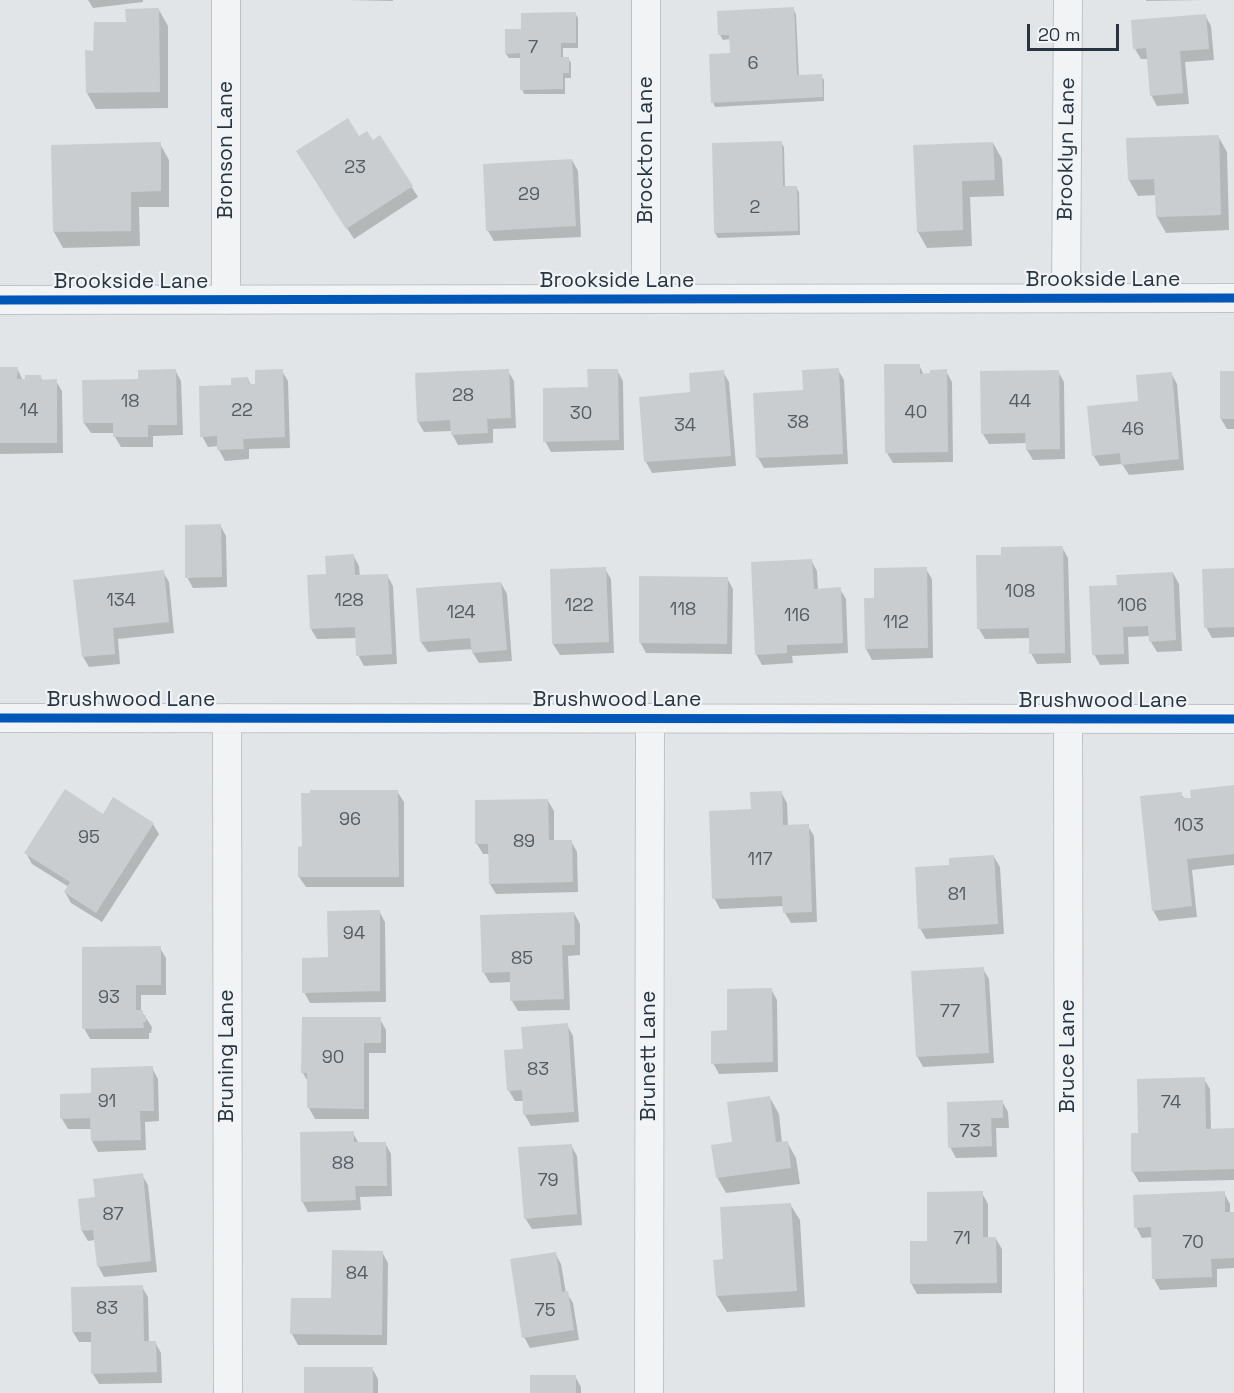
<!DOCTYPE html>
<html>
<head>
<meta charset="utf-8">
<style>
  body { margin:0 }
  #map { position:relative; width:1234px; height:1393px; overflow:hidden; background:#e2e5e7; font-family:"Space Grotesk",sans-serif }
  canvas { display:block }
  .scale { position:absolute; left:1027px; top:24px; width:92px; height:27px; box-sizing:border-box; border:3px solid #283541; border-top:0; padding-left:8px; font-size:18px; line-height:21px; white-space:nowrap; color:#283541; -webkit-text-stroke:4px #f0f4f7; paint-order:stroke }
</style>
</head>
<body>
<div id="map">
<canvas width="1234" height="1393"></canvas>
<div class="scale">20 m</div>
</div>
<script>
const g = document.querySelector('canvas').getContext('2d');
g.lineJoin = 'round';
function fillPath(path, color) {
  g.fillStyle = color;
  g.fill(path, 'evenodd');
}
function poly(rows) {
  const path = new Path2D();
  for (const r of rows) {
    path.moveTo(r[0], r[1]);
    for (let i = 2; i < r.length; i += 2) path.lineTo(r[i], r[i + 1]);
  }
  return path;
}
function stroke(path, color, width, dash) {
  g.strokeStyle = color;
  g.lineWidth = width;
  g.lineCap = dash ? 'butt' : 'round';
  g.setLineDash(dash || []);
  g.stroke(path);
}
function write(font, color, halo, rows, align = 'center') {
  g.font = font + ' "Space Grotesk",sans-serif';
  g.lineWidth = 4.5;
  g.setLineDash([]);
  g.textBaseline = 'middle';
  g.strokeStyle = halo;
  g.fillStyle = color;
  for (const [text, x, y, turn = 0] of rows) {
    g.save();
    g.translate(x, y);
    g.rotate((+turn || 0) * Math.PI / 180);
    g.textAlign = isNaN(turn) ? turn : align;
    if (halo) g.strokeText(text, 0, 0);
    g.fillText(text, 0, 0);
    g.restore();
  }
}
fillPath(poly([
  [88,0,143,0,143,2,93,8],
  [347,0,393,0,393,1],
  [1146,0,1204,0,1146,1],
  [793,9,796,14,799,77,821,76,824,80,824,101,715,107,713,102,731,55,730,39,723,40,720,35],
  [159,10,168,26,168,108,96,109,87,93,95,52],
  [575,13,578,18,578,48,563,48,563,58,568,58,571,63,571,78,565,78,565,94,524,94,522,89,521,58,509,58,506,54,523,30],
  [1205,15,1211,26,1214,60,1185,62,1189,104,1157,106,1151,95,1149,59,1141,59,1135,49],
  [1218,136,1227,152,1229,230,1166,233,1157,217,1156,195,1138,196,1129,180],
  [380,137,418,197,354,239,304,162,359,138,372,142],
  [781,142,784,147,785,188,796,187,799,192,800,235,718,238,715,233],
  [993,143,1002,159,1004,196,970,197,972,246,927,248,918,232],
  [160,144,169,160,169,207,139,207,140,246,63,248,54,232],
  [572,160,578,171,581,237,494,241,488,231],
  [919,365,924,375,946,371,952,382,953,462,893,463,887,453],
  [0,368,17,368,23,381,40,376,43,381,56,381,62,391,63,453,0,454],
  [175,370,181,381,183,435,153,436,153,447,121,447,115,437,115,433,91,433,84,423,139,380],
  [617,370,623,381,624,450,551,452,545,441,589,389],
  [838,370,844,380,848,464,764,468,758,458,804,392],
  [282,371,288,381,290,448,249,449,249,459,225,461,219,450,219,446,208,447,202,436,232,386,248,379,251,385,257,385],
  [508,371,514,381,516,428,493,429,493,443,458,445,452,434,452,431,424,432,418,422],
  [1058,371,1064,382,1065,459,1033,460,1027,450,1027,443,989,444,983,434],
  [723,372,729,382,736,466,652,473,646,462,641,398,692,394],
  [1234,372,1234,429,1227,429,1221,419],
  [1171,373,1177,384,1184,470,1129,475,1122,464,1100,466,1093,455,1140,402],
  [220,525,226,536,227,587,193,588,187,577],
  [1062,547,1068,558,1071,663,1037,664,1031,653,1030,638,985,639,979,629],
  [353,555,359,566,360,577,387,575,393,586,397,664,364,666,358,655,357,638,317,639,311,629,327,576],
  [811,560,817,571,818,590,840,589,846,599,848,653,792,656,793,663,762,665,756,654],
  [605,569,611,579,614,653,560,655,553,644,551,571],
  [926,569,932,579,933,658,872,660,866,649],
  [1234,570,1234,637,1212,638,1206,627],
  [163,572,169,582,174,633,118,639,120,664,89,667,83,657],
  [1173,573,1179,584,1182,651,1157,652,1151,642,1150,636,1128,637,1129,664,1100,665,1094,654,1119,586],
  [727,578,733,589,732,654,646,653,640,642],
  [501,583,507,594,512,661,479,663,473,653,473,649,428,652,421,642],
  [1234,786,1234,865,1192,870,1197,917,1159,921,1153,910,1181,794,1185,800,1192,799],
  [397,791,404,802,404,887,306,887,299,877,303,848],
  [781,792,787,803,788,826,808,826,814,836,817,922,791,923,785,913,784,906,720,909,714,898,752,810],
  [548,801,554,811,554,841,571,841,577,852,578,892,496,894,490,884,490,854,483,854,477,844],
  [103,816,153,824,159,834,102,922,71,903,65,892,69,887,32,864,26,853],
  [994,857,1000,867,1004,934,926,939,920,928,950,866],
  [379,911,385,922,386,1002,310,1003,304,992,330,959],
  [574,913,580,924,580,955,568,956,570,1010,518,1011,512,1001,512,982,490,983,484,973],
  [160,948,166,958,166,995,141,995,141,1012,142,1012,152,1027,151,1033,149,1033,149,1039,90,1039,84,1028],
  [983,969,989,979,994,1063,923,1067,917,1056],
  [771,989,777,1000,778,1072,719,1074,713,1063,729,1032],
  [380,1019,386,1030,386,1053,369,1053,369,1119,315,1119,309,1108,308,1082,303,1073],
  [567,1025,573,1036,579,1122,531,1126,525,1115,524,1101,515,1101,509,1091,525,1050],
  [152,1068,158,1079,159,1121,145,1122,146,1150,98,1152,92,1141,92,1129,68,1129,62,1119,92,1095],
  [1204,1079,1210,1089,1211,1130,1234,1129,1234,1180,1139,1182,1133,1172,1139,1135],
  [770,1098,779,1114,782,1143,787,1142,796,1158,800,1184,726,1193,717,1177,734,1144],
  [1002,1101,1008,1112,1009,1128,996,1128,997,1157,956,1158,950,1147],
  [353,1133,359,1144,385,1143,391,1154,392,1196,360,1197,361,1210,308,1212,302,1201],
  [571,1145,577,1156,582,1225,532,1229,525,1218],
  [142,1175,148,1185,157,1272,104,1277,98,1266,95,1240,88,1241,82,1231,97,1199],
  [982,1193,988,1204,988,1239,996,1239,1002,1249,1002,1293,917,1294,911,1283],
  [1224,1193,1230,1204,1230,1214,1234,1214,1234,1268,1217,1269,1217,1287,1160,1290,1154,1279,1153,1237,1142,1238,1136,1227],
  [790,1204,800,1220,805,1307,727,1312,717,1296,715,1261,725,1260],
  [382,1252,388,1263,387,1345,298,1345,292,1334,333,1300],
  [555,1253,561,1264,566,1293,567,1293,573,1303,579,1340,530,1348,524,1337],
  [142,1287,148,1297,149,1343,155,1342,161,1353,162,1383,99,1384,93,1374,92,1342,79,1342,73,1332],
  [372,1368,378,1379,378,1393,305,1393],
  [575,1376,581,1387,581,1393,531,1393]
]), '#0003');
fillPath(poly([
  [794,7,797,75,822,74,823,97,711,103,709,54,730,53,729,35,718,35,717,11],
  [159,8,160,92,86,93,85,50,93,51,94,22,126,22,125,9],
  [576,12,576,43,561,43,561,57,569,57,569,73,563,73,563,89,520,90,520,53,505,54,505,29,521,29,521,13],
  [1206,14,1209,49,1180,51,1183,93,1150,96,1146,48,1133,49,1131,20],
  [348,118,359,136,367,131,373,140,380,135,413,186,346,229,296,151],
  [1219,135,1221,215,1156,217,1154,179,1128,180,1126,138],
  [782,141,783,186,797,186,798,231,714,233,712,143],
  [161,142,161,191,131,192,131,231,53,232,51,145],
  [993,142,995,180,962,181,963,230,917,232,913,145],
  [572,159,576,226,486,231,483,164],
  [884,364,920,364,920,374,930,373,930,370,947,369,948,452,885,453],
  [0,367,18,367,17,379,25,379,25,375,41,375,41,380,57,379,57,443,0,443],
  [839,368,843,454,756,458,753,393,803,390,802,370],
  [176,369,177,425,148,425,148,437,113,437,113,423,83,423,82,380,138,379,138,370],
  [283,369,285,437,243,439,244,449,217,450,217,436,200,437,199,386,231,385,231,378,248,377,249,384,255,384,255,370],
  [509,369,511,418,487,419,488,433,451,435,450,420,417,422,415,373],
  [587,369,618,369,619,440,543,442,543,388,588,387],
  [724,370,731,456,644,462,639,397,690,392,689,373],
  [1059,370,1060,449,1026,450,1025,433,981,434,980,371],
  [1220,371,1234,371,1234,419,1220,419],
  [1172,372,1179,459,1121,465,1120,453,1092,456,1087,406,1138,401,1136,375],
  [221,524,222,577,185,578,185,525],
  [1063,546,1065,653,1029,654,1029,628,977,629,976,555,1001,555,1001,547],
  [354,554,355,575,388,574,392,654,356,656,355,627,310,629,307,575,326,574,325,556],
  [812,559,814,589,841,587,843,643,787,645,787,653,755,655,751,562],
  [606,567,609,642,552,644,550,569],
  [927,567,928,648,865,649,864,598,874,598,874,568],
  [1234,568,1234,627,1204,628,1202,569],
  [164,570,169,622,113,628,115,654,82,657,73,580],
  [1173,572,1176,640,1149,642,1148,626,1123,627,1124,654,1092,655,1089,586,1117,585,1116,575],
  [639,576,728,577,727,644,639,643],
  [501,582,507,650,472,653,470,638,420,642,416,588],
  [1234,785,1234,854,1187,859,1192,906,1152,911,1140,796,1182,792,1182,798,1191,798,1190,790],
  [65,789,103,814,113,797,154,823,96,913,64,892,70,882,24,853],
  [310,790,398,790,399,877,298,877,298,847,302,846,301,793,310,793],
  [782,791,783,825,809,824,812,912,783,913,782,896,712,899,709,811,751,809,750,792],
  [548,799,549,840,572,840,573,882,489,884,488,844,475,844,475,800],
  [994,855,998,924,918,929,915,867,949,865,949,858],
  [380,910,380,991,302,993,302,958,328,957,327,911],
  [574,912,575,945,562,945,564,999,510,1001,510,972,482,973,480,915],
  [161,946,161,985,136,985,136,1010,143,1010,143,1015,146,1015,146,1022,143,1022,144,1028,82,1029,82,947],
  [984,967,989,1053,916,1057,911,971],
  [772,988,773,1062,711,1064,711,1031,727,1030,727,989],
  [302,1017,381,1017,381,1043,364,1043,364,1109,307,1108,307,1073,301,1073],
  [568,1023,574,1112,523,1115,522,1090,507,1091,504,1050,523,1049,521,1027],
  [153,1066,154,1111,140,1111,141,1140,91,1141,90,1118,60,1119,60,1094,91,1093,91,1068],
  [1205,1077,1206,1129,1234,1128,1234,1169,1131,1172,1131,1133,1138,1133,1137,1079],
  [770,1096,776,1142,788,1141,791,1168,716,1178,711,1145,732,1142,727,1102],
  [1003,1100,1003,1118,991,1118,992,1146,948,1148,947,1102],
  [354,1131,354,1142,386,1142,387,1186,355,1186,356,1200,301,1202,300,1132],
  [572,1144,577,1214,524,1219,518,1147],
  [143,1173,151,1261,97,1267,93,1230,81,1231,78,1199,95,1197,93,1179],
  [983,1191,983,1237,996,1237,997,1283,910,1284,910,1241,927,1241,927,1192],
  [1225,1191,1225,1212,1234,1212,1234,1258,1211,1259,1212,1277,1152,1279,1151,1227,1134,1228,1133,1195],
  [791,1203,797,1291,716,1296,713,1260,723,1259,720,1207],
  [332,1250,383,1251,382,1335,290,1334,291,1298,331,1298],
  [556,1252,562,1292,568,1291,574,1330,522,1338,510,1259],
  [143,1285,144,1341,156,1341,157,1372,91,1374,91,1332,72,1332,71,1287],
  [304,1367,373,1367,373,1393,304,1393],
  [530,1375,576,1375,576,1393,530,1393]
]), '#cacdcf');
const minor = poly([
  [646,0,646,299],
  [1066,297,1068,0],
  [0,300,1234,298],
  [226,300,226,0],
  [0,718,1234,719],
  [227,718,228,1393],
  [1068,719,1069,1393],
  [649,1393,650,718]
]);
stroke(minor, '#c0c3c5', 30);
stroke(minor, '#f2f3f4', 28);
stroke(poly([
  [0,300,1234,298],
  [0,718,1234,719]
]), '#0057b8', 9);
write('18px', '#515c65', null, [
  ["7",533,48],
  ["6",753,64],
  ["23",355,168],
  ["29",529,195],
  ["2",755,208],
  ["28",463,396],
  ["18",130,402],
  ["44",1020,402],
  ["14",29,411],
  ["22",242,411],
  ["40",916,413],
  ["30",581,414],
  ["38",798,423],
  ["34",685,426],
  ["46",1133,430],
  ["108",1020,592],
  ["134",121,601],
  ["128",349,601],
  ["122",579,606],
  ["106",1132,606],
  ["118",683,610],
  ["124",461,613],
  ["116",797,616],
  ["112",896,623],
  ["96",350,820],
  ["103",1189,826],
  ["95",89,838],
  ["89",524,842],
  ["117",760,860],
  ["81",957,895],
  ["94",354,934],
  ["85",522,959],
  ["93",109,998],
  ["77",950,1012],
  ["90",333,1058],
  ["83",538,1070],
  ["91",107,1102],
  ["74",1171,1103],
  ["73",970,1132],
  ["88",343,1164],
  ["79",548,1181],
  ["87",113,1215],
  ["71",962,1239],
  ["70",1193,1243],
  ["84",357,1274],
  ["83",107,1309],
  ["75",545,1311]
]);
write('21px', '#283541', '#f0f4f7', [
  ["Brooklyn Lane",1067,149,-89],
  ["Bronson Lane",226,150,-90],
  ["Brockton Lane",646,150,-90],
  ["Brookside Lane",1103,280],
  ["Brookside Lane",617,281],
  ["Brookside Lane",131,282],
  ["Brushwood Lane",131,700],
  ["Brushwood Lane",617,700],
  ["Brushwood Lane",1103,701],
  ["Bruning Lane",227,1056,-90],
  ["Brunett Lane",649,1056,-90],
  ["Bruce Lane",1068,1056,-90]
]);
</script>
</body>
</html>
